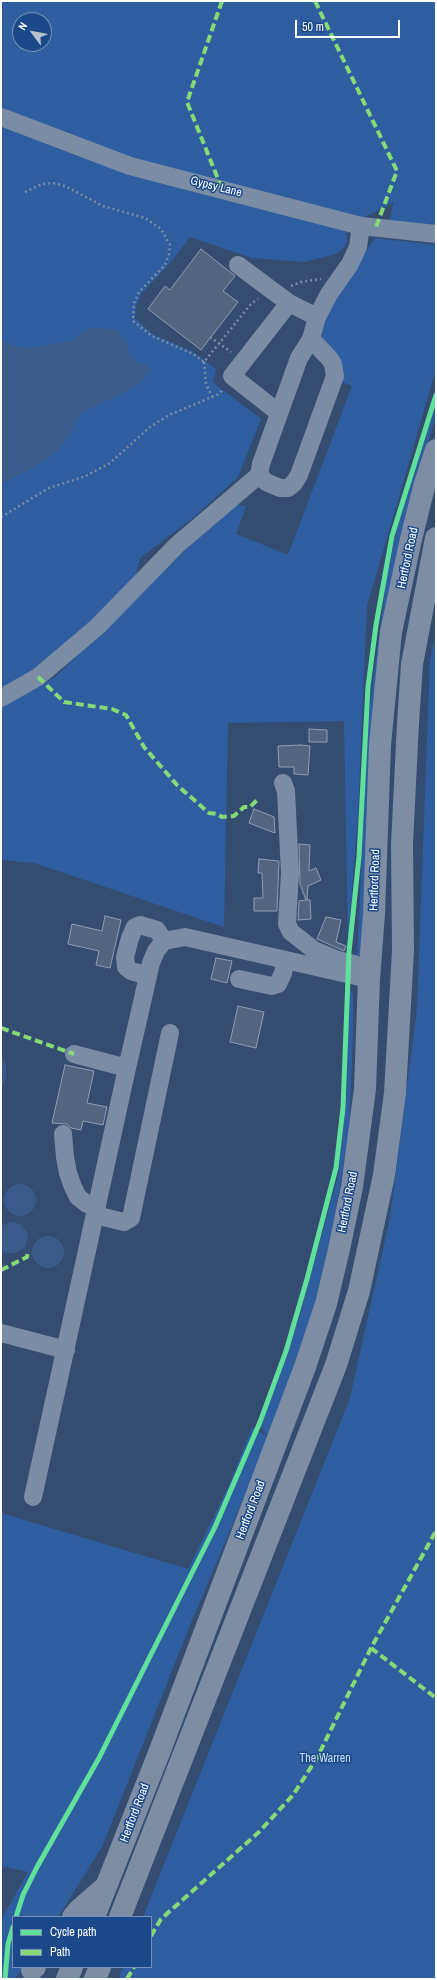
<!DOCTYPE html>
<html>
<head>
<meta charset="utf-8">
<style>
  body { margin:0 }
  #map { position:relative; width:437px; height:1980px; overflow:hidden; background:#344c70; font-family:"Archivo Narrow",sans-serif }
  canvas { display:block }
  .frame { position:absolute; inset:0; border:2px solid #fff; pointer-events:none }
  .legend { position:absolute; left:12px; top:1916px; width:140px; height:52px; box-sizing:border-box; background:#1b4889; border:1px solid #7691b8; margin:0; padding:5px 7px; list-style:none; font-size:12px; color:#fff }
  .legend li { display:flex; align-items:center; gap:8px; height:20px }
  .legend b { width:20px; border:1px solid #7691b8 }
  .north { position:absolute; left:12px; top:12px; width:40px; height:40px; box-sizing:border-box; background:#1b4889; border:1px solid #7691b8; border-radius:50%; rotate:302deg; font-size:11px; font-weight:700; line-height:16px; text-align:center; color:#fff }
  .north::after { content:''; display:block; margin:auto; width:14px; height:18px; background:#b8c0cd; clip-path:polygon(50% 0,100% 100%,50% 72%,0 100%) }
  .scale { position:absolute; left:295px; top:20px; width:105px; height:18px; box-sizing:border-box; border:2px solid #fff; border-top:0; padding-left:5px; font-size:12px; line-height:14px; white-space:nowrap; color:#fff; -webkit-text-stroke:3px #1b4889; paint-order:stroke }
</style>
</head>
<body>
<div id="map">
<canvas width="437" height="1980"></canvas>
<div class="frame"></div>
<ul class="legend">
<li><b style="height:5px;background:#60e19b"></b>Cycle path</li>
<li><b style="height:5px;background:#86db77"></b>Path</li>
</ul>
<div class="north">N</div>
<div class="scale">50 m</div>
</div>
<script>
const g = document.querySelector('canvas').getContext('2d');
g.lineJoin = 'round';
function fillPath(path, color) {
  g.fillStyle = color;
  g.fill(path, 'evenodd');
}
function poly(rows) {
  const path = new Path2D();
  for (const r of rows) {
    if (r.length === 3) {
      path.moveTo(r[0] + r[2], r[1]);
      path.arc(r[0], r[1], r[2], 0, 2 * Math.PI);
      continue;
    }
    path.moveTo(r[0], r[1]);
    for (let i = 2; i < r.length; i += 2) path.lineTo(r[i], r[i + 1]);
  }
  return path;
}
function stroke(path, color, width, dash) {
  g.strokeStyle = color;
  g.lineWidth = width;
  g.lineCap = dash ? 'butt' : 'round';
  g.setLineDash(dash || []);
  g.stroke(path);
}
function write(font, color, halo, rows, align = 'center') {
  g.font = font + ' "Archivo Narrow",sans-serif';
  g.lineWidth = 3;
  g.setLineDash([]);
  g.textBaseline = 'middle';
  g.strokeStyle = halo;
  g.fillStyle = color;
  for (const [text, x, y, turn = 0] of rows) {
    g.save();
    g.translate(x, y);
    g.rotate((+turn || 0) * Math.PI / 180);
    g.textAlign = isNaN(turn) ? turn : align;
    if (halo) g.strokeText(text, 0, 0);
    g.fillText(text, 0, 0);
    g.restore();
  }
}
fillPath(poly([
  [1,1,436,1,436,228,389,223,394,202,365,217,350,221,346,232,347,241,344,248,336,254,304,262,252,258,190,237,172,261,142,293,136,306,135,318,154,335,192,351,207,362,216,369,213,381,216,385,261,419,238,477,194,517,140,558,134,583,36,670,1,688],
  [20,20,44,20,44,44,20,44],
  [375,238,436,245,436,369,367,606,358,812,348,943,344,721,228,723,224,927,34,863,1,860,1,707,54,678,234,503,246,507,236,534,288,555,352,386,340,381,323,343,322,332,329,308],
  [436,404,436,416,409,503,363,950,357,960,368,721,386,582,397,528],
  [436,635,436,1979,118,1979,123,1967,151,1967,151,1917,143,1917,350,1398,390,1218,417,1009,430,659],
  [349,987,353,994,353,1037,349,1131,336,1211,314,1306,269,1438,188,1630,102,1847,58,1917,13,1917,13,1967,24,1967,14,1979,1,1979,1,1920,28,1872,1,1866,1,1513,188,1569,229,1485,252,1427,268,1437,261,1427,298,1321,338,1176,347,1093]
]), '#2f5ea0');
fillPath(poly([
  [92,328,113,329,119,332,127,344,131,356,135,361,147,365,150,369,149,373,138,384,127,391,81,413,65,442,55,453,29,470,1,484,1,339,14,346,29,348,70,341,75,339,79,334],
  [1,1055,6,1066,6,1077,1,1089],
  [20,1200,16],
  [10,1222,20,1224,27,1232,28,1237,25,1247,16,1253,6,1253,1,1250,1,1226],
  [48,1252,16]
]), '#3a5b89');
stroke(poly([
  [433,646,436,644]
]), '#3a5b89', 4);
const building = poly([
  [201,249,235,276,223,291,238,302,201,350,148,309,165,286,170,290,201,249],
  [309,729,327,730,327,742,309,742,309,729],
  [300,745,310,746,308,775,294,774,294,767,279,767,278,746,300,745],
  [254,809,274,817,275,833,249,823,254,809],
  [299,844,310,845,309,871,316,868,321,880,308,886,307,900,310,900,311,919,298,920,299,901,306,900,300,884,299,844],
  [259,859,279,861,277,911,254,911,254,898,263,898,262,873,258,873,259,859],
  [105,916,121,920,110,968,96,965,99,951,68,944,72,924,102,931,105,916],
  [326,917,341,920,336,942,346,946,344,951,317,939,326,917],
  [216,958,232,961,227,983,211,979,216,958],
  [238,1006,264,1012,256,1048,230,1042,238,1006],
  [65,1065,94,1071,87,1103,107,1107,103,1125,83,1121,81,1130,71,1128,67,1124,52,1123,65,1065]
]);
fillPath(building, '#516480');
stroke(building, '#8f9eb3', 1);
stroke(poly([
  [25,192,42,184,53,183,65,186,103,206,145,218,161,229,170,245,169,254,165,265,139,292,134,303,133,321,152,336,193,354,204,362,251,304,258,299],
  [291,286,301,282,321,279],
  [210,337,231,352],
  [204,362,206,384,212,397],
  [1,517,49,488,86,476,110,463,150,427,169,415,219,394,223,389]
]), '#7b8da5', 2.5, [2, 3]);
stroke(poly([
  [1,117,130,166,361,226,436,234],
  [238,265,289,303,317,317],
  [311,339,329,358,333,364,335,376,299,475,294,483,288,488,280,488,266,482,259,475,261,464,299,358,311,339,317,317,329,294,350,264,358,247,361,226],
  [279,413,232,376,289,303],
  [1,698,38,677,97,627,177,545,259,475],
  [283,783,286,791,290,873,287,924,291,932,314,950,338,960,354,964],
  [148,976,131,971,126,967,125,957,130,938,135,927,140,925,157,930,164,941],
  [239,979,272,986,278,984,283,973,286,960],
  [74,1054,127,1068],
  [63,1134,65,1157,68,1173,73,1187,78,1197,87,1204,97,1207],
  [95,1215,124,1222,131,1218,170,1033],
  [1,1333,66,1350],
  [33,1497,127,1068,151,963,156,951,164,941,185,937,369,979]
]), '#7b8da5', 18);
stroke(poly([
  [73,1917,80,1909,104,1888],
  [94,1917,159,1753,305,1367,326,1304,339,1249,352,1187,365,1089,369,979,374,914,380,745,391,632,411,539,424,487,436,450],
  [120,1917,336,1365,359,1291,384,1175,395,1093,403,950,402,844,408,723,412,664,436,538],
  [32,1970,35,1967],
  [67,1979,72,1967],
  [95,1979,100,1967]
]), '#7c8da4', 22);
stroke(poly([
  [222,1,187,102,222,189],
  [315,1,397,171,376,227],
  [38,677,64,702,112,709,126,715,144,747,177,785,209,813,217,814,222,817,234,816,244,807,250,807,257,800],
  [1,1028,74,1054],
  [1,1270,27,1257,28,1251],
  [371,1648,436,1698],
  [151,1936,161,1919,259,1832,293,1795,317,1758,371,1648,436,1531],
  [127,1979,134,1967]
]), '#86db77', 4, [8, 4]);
stroke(poly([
  [16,1917,23,1895,37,1867,99,1758,215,1527,260,1422,286,1351,307,1279,336,1168,343,1108,349,952,359,857,368,687,376,625,392,536,436,395],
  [5,1979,8,1944,13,1927]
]), '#60e19b', 5);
write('12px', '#fff', '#1b4889', [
  ["Gypsy Lane",216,187,14],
  ["Hertford Road",408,558,-78],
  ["Hertford Road",375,880,-88],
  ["Hertford Road",348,1202,-79],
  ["Hertford Road",251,1510,-69],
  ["Hertford Road",135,1813,-69]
]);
write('12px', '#cbdef9', '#1b4889', [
  ["The Warren",325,1759]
]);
</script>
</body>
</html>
